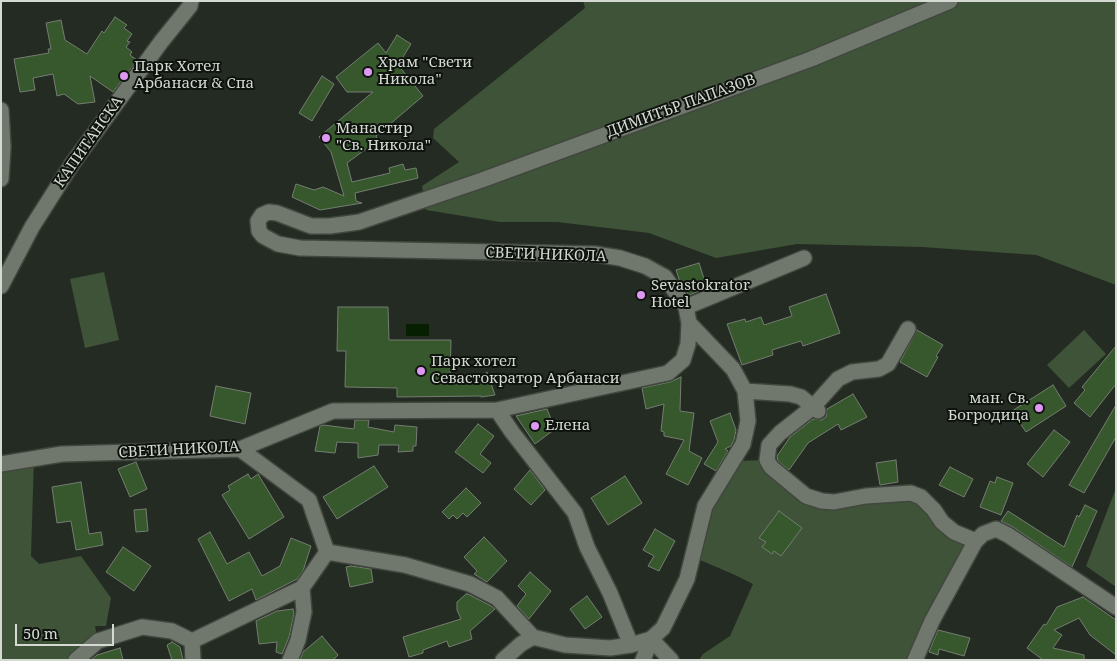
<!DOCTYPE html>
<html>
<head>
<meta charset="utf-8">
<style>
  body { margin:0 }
  #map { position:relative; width:1117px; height:661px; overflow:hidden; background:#242b22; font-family:"Noto Serif",serif }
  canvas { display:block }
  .frame { position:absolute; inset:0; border:2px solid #d4d9d2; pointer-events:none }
  .scale { position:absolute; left:15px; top:624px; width:99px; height:22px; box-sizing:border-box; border:2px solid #d4d9d2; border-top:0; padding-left:6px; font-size:15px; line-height:18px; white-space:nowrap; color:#d4d9d2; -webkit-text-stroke:4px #0f130e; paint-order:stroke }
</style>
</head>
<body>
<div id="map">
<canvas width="1117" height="661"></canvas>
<div class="frame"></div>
<div class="scale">50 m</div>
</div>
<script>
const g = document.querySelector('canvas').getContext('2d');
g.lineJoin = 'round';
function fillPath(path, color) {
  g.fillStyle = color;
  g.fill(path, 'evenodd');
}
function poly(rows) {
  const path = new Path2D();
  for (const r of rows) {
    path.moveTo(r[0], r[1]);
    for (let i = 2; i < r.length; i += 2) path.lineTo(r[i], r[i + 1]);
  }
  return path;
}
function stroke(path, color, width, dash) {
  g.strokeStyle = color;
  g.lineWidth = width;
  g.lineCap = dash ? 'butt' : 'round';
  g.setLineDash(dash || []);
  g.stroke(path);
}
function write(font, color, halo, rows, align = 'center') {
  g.font = font + ' "Noto Serif",serif';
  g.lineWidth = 4;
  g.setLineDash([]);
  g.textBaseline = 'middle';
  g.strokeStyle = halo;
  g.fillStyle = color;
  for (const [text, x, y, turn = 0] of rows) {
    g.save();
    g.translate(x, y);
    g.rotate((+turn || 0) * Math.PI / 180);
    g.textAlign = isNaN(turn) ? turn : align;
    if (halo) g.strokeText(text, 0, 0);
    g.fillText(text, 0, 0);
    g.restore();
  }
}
fillPath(poly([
  [583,1,1116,1,1116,285,1036,255,922,247,797,244,716,258,649,233,557,222,500,222,426,210,422,186,459,162,433,138,434,129,585,8],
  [104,272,119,340,85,348,70,279],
  [1084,330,1106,354,1069,388,1047,365],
  [34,458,31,556,39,564,81,556,111,598,106,626,95,626,98,641,76,660,1,660,1,464],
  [767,460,806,496,911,493,976,541,915,660,699,660,703,654,730,636,753,584,735,575,693,557,705,506,734,461],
  [1116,488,1116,587,1086,566]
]), '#3e5337');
fillPath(poly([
  [406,324,429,324,429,336,406,336]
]), '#071f01');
const building = poly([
  [115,17,127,25,124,28,132,34,127,41,130,42,126,47,132,52,130,55,137,60,113,92,90,76,95,102,78,104,64,94,57,96,53,74,33,78,35,90,20,92,14,59,49,53,48,49,51,49,46,23,61,20,65,40,87,54,102,31,104,33,115,17],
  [397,35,411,44,398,65,423,96,376,136,378,140,347,163,352,182,390,173,389,168,403,164,405,170,416,168,418,178,355,193,356,201,362,203,320,210,292,197,296,184,314,190,323,187,344,196,331,152,319,137,373,92,347,92,336,77,378,43,386,53,397,35],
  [322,76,334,84,312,121,299,113,322,76],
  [699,263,707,288,689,295,680,282,676,270,699,263],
  [826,294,840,333,803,346,801,341,772,350,773,355,742,365,727,324,745,319,746,322,761,317,764,325,792,316,789,307,826,294],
  [338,307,388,307,389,340,451,340,450,379,478,379,487,372,495,395,481,397,481,396,397,397,397,388,345,387,346,351,337,351,338,307],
  [917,330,943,345,936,356,938,357,927,377,900,362,917,330],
  [1116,346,1116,384,1090,417,1074,403,1085,390,1082,387,1116,346],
  [681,377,680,411,694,413,689,451,702,458,688,485,666,474,684,440,664,436,664,432,661,431,664,404,646,409,642,388,670,382,681,377],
  [1053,385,1066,406,1026,432,1012,411,1053,385],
  [216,386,251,393,245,424,210,416,216,386],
  [853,394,867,417,841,430,838,424,808,443,789,470,778,461,777,456,790,437,813,419,822,420,826,417,827,409,853,394],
  [1116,405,1116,437,1084,493,1069,485,1116,405],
  [547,409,555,429,535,444,516,416,547,409],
  [730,413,736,430,734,440,731,446,725,449,728,451,716,471,704,464,718,442,710,421,730,413],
  [355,420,369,420,368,427,394,432,395,425,417,427,416,446,413,446,413,451,398,452,399,445,379,445,378,455,358,458,358,443,337,442,335,453,315,451,320,426,324,425,354,429,355,420],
  [478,424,494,436,480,454,491,463,483,473,455,452,478,424],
  [1054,430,1070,442,1043,477,1027,464,1054,430],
  [896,460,898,482,880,485,876,463,896,460],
  [136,462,147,489,130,497,118,469,136,462],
  [374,466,388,487,337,519,323,497,374,466],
  [950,467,973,479,964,497,939,485,950,467],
  [530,470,545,490,531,505,514,489,530,470],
  [248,474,251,479,258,474,284,517,249,539,222,495,230,490,228,486,248,474],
  [625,476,642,503,608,525,591,498,625,476],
  [997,477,1013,483,1001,515,980,507,990,481,995,483,997,477],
  [81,482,89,534,101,532,103,545,76,550,71,521,57,523,52,487,81,482],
  [466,488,481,503,467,517,463,513,457,519,453,515,449,519,442,512,466,488],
  [1085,505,1097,511,1072,567,1013,527,1001,521,1008,511,1064,547,1077,515,1079,517,1085,505],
  [146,509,148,531,136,532,134,510,146,509],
  [779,511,802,528,781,556,774,551,772,554,762,547,766,542,759,538,779,511],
  [655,529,675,541,659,571,648,566,654,556,643,550,655,529],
  [210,532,227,564,249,552,262,576,280,566,291,538,311,546,303,571,297,579,256,600,252,589,229,601,198,539,210,532],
  [484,537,507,561,487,582,474,574,477,571,464,557,484,537],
  [123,547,151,566,134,591,106,572,123,547],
  [351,566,371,569,373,582,350,587,346,567,351,566],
  [530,572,551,591,529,619,517,606,526,594,518,586,530,572],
  [466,594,468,594,491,606,495,609,470,631,472,639,449,647,447,641,423,650,423,653,409,657,403,637,461,619,457,610,457,602,466,594],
  [587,596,602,617,585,629,570,609,587,596],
  [1083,597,1116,620,1116,655,1090,635,1079,618,1054,630,1062,635,1053,648,1084,655,1084,660,1043,660,1027,648,1044,624,1046,625,1057,607,1083,597],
  [293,609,294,614,289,637,282,654,276,652,277,642,259,644,256,621,277,611,293,609],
  [938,630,970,638,964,656,939,649,938,655,929,652,938,630],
  [322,636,338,655,333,660,300,660,303,652,322,636],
  [172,642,180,647,183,660,172,660,167,645,172,642],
  [120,648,123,660,91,660,97,655,120,648]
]);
fillPath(building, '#36582c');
stroke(building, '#757d72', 1);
const minor = poly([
  [1,110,3,147,1,179],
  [1,286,32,227,72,164,161,42,190,6,191,1],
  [686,307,804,258],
  [908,329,888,364,879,369,852,372,838,379,813,407,780,433,769,445,767,460,771,467,806,496,822,501,834,502,866,496,911,493,921,497,934,510,942,522,954,532,976,541],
  [745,391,790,394,801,397,818,411],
  [497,410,512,432,575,513,587,547,610,593,631,645],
  [240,449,309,500,327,552,302,588,304,612,298,640,290,660],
  [1,464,62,454,240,449,333,411,497,410,668,373,683,360,688,344,689,323,686,307,665,277,645,266,620,258,595,254,300,248,278,244,263,236,259,231,258,221,262,215,269,212,277,213,311,226,330,226,359,222,482,180,811,59,950,1],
  [327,552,405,565,470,584,497,598,533,637],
  [651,639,671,660],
  [192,641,193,660],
  [76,660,98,641,142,627,172,631,192,641,302,588],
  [503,660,521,644,533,637,565,645,610,648,631,645,651,639,663,628,687,579,705,506,743,444,748,421,745,391,733,369,689,323],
  [643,660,651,639],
  [915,660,932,621,975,542,983,534,996,529,1008,535,1116,607]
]);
stroke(minor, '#41473f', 18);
stroke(minor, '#70786d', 15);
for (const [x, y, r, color] of [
  [368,72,5,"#de98f2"],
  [124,76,5,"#de98f2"],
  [326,138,5,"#de98f2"],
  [641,295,5,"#de98f2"],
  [421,371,5,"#de98f2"],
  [1039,408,5,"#de98f2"],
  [535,426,5,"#de98f2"]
]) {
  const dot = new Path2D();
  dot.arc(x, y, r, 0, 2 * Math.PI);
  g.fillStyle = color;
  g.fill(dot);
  stroke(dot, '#0f130e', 2);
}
write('15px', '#d4d9d2', '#0f130e', [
  ["Храм \"Свети",378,63],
  ["Никола\"",378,80],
  ["Парк Хотел",134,67],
  ["Арбанаси & Спа",134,84],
  ["Манастир",336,129],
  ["\"Св. Никола\"",336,146],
  ["Sevastokrator",651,286],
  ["Hotel",651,303],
  ["Парк хотел",431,362],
  ["Севастократор Арбанаси",431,379],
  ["ман. Св.",1029,399,"right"],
  ["Богродица",1029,416,"right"],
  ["Елена",545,426]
], 'left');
write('15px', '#d4d9d2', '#0f130e', [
  ["ДИМИТЪР ПАПАЗОВ",681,106,-20],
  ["КАПИТАНСКА",89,142,-55],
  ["СВЕТИ НИКОЛА",546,255,2],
  ["СВЕТИ НИКОЛА",179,450,-3]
]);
</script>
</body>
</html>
